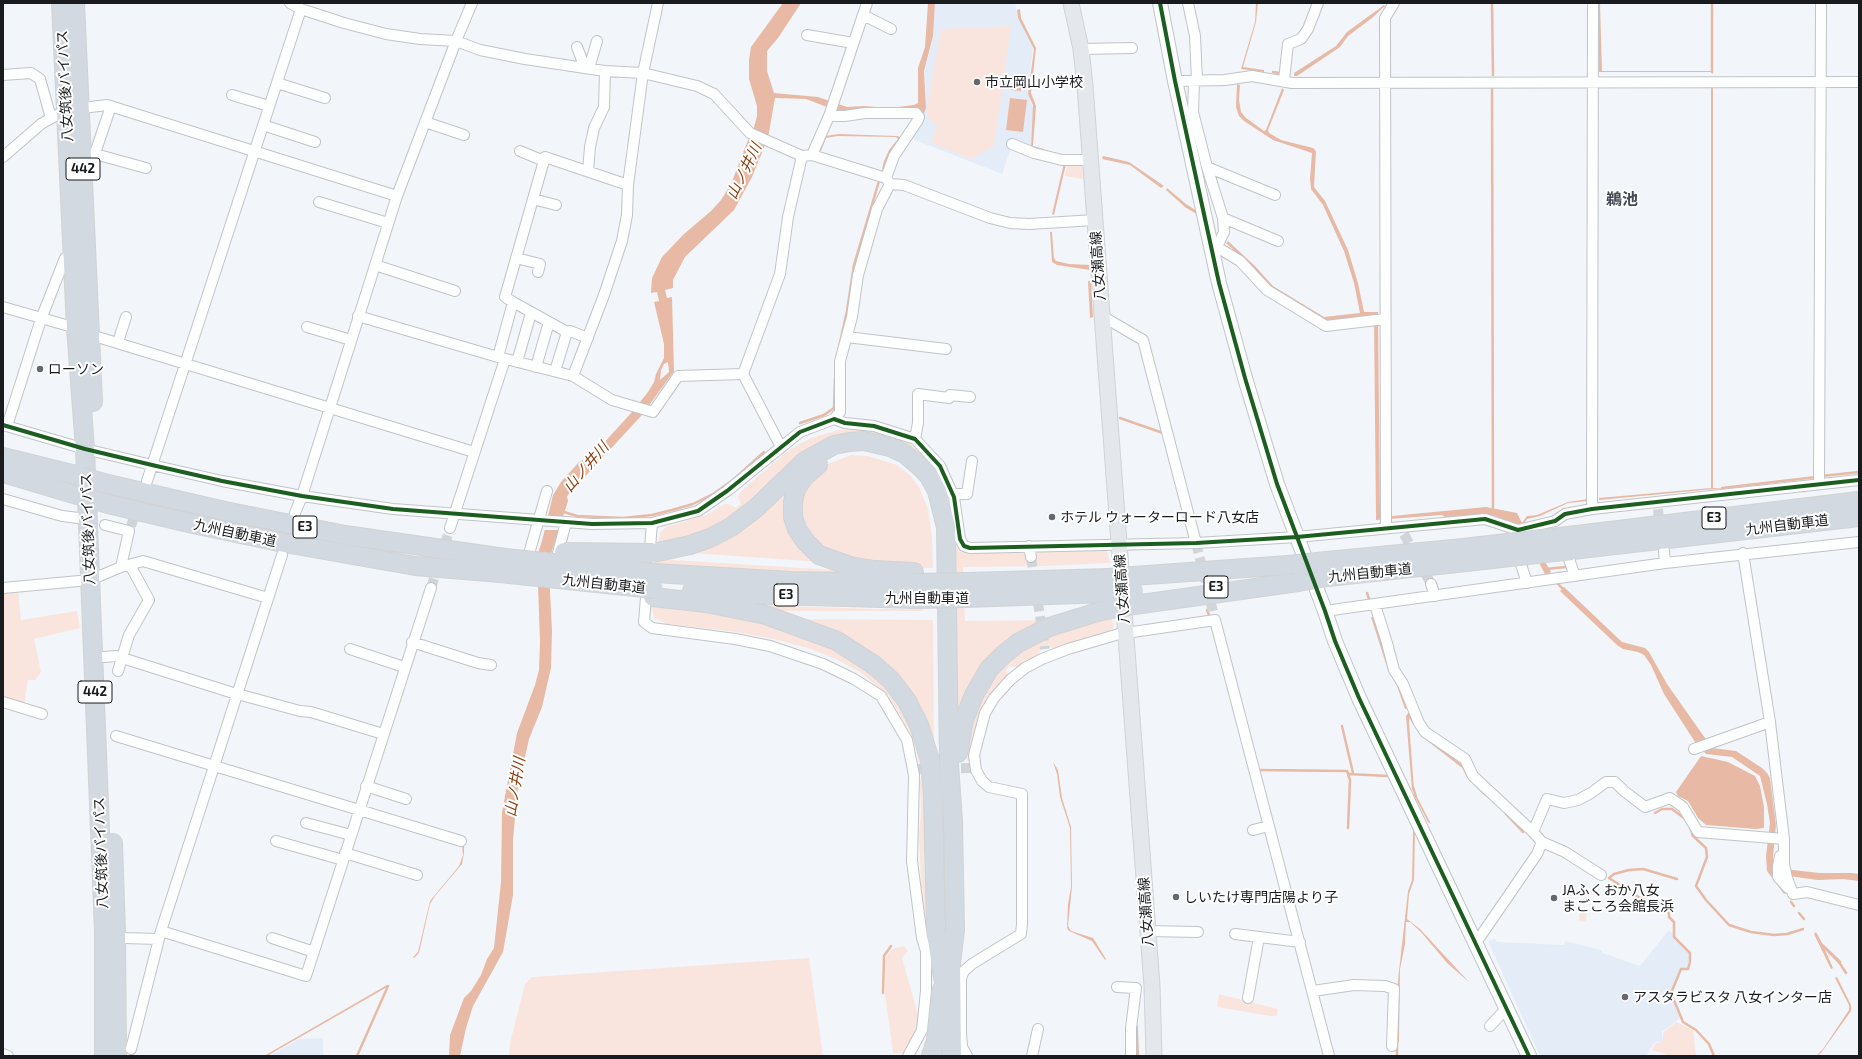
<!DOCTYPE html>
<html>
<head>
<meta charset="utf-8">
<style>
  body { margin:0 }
  #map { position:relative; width:1862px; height:1059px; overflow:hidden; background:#f2f6fa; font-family:"Exo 2",sans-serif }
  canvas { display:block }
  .frame { position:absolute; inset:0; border:4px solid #191b1f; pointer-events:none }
</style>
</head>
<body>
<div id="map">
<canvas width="1862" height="1059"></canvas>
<div class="frame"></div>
</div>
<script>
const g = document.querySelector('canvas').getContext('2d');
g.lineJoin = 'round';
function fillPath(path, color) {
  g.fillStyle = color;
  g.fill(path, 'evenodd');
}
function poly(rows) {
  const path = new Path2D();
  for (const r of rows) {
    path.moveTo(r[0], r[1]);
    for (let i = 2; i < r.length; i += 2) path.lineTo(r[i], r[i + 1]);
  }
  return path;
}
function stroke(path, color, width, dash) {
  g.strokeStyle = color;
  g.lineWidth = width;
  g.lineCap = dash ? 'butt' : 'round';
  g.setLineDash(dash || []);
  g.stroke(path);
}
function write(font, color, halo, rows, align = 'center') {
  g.font = font + ' "Exo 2","Noto Sans JP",sans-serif';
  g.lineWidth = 4;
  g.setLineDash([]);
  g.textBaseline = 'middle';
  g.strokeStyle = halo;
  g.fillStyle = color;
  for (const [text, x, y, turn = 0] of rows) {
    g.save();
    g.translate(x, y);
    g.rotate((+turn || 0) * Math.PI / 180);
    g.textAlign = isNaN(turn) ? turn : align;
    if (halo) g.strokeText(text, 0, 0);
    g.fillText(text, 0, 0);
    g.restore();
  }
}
fillPath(poly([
  [935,3,1015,3,1018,18,1033,47,1028,93,1033,108,1031,149,1011,148,1002,174,910,138,926,108,925,71,933,36],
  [1668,931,1673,933,1674,940,1689,953,1688,968,1681,968,1670,992,1680,1018,1662,1032,1663,1042,1655,1042,1646,1056,1540,1056,1488,941,1495,939,1497,942,1564,945,1565,941,1601,950,1603,953,1640,966],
  [323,1038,323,1056,270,1056,299,1039]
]), '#e4ecf8');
fillPath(poly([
  [1011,26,994,146,971,159,932,143,937,126,928,117,928,101,941,29],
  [1068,163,1082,163,1083,179,1065,176],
  [861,428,879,431,894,436,909,443,925,455,937,470,949,496,960,548,966,552,1015,551,1024,553,1027,559,1034,558,1038,550,1101,548,1107,552,1109,557,1110,563,1043,566,963,567,965,621,1057,620,1007,648,956,749,939,483,854,436,766,491,709,534,658,544,660,533,666,527,706,515,725,504,729,504,736,508,741,504,738,497,741,491,785,453,796,446,811,438,838,430],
  [851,455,868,456,897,465,911,476,919,487,928,509,932,536,933,568,905,568,827,553,805,532,799,504,801,491,815,471,828,464],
  [789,483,786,506,821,562,691,553],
  [656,559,851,571,852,574,743,571,656,565],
  [18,590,21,620,77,611,80,628,34,639,41,672,35,680,28,680,24,705,3,699,3,594],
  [651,605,684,607,805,632,870,667,908,715,924,763,919,763,914,739,888,695,860,672,836,659,811,649,774,639,736,632,667,624,655,618,651,608],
  [751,605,876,609,923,609,923,611,786,611,766,610],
  [1112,618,1114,627,1111,630,1053,649,1049,644,1040,648,1039,653,1033,660,1020,668,1010,666,1006,670,1008,675,993,694,971,758,969,761,967,761,969,727,985,690,998,672,1013,658,1037,642,1072,627,1098,619],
  [797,619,933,620,934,755,892,675],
  [926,772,928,827,924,857,926,917,930,936,927,935,923,924,919,835,921,812,920,782,922,773],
  [1580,908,1587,909,1586,922,1579,921],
  [904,946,908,951,902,958,919,1018,913,1038,905,1053,893,1053,885,994,885,959,892,949],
  [809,958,823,1056,509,1056,510,1043,525,984,532,977],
  [1219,994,1278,1009,1277,1016,1270,1016,1217,1007],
  [1676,1022,1693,1030,1696,1056,1671,1056,1652,1050,1656,1043,1663,1042,1663,1033]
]), '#f9e5dd');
fillPath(poly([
  [783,3,801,3,778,38,767,51,767,71,774,93,818,97,847,107,863,106,890,108,914,105,918,103,918,68,925,47,928,3,935,3,933,36,924,71,926,108,924,113,845,114,806,99,775,98,768,138,752,177,734,210,685,257,673,280,673,288,665,290,667,298,672,297,674,371,642,415,567,496,568,501,551,554,549,570,552,631,551,668,542,707,529,739,518,788,513,839,513,895,503,952,473,1006,466,1028,460,1056,449,1056,450,1035,464,998,471,991,481,975,487,959,494,948,501,882,502,812,517,733,535,685,539,670,540,642,537,556,542,541,553,495,561,482,579,462,589,457,601,446,632,412,648,392,654,382,656,374,664,358,664,344,654,302,659,301,657,292,651,293,652,278,662,257,684,234,711,211,721,200,731,184,748,140,753,131,757,116,757,106,749,79,749,60,751,47],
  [668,362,669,372,660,380,661,370,664,364],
  [1256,3,1258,3,1256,22,1243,67,1264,70,1264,72,1241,69,1255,22],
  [1599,3,1600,3,1602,71,1713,71,1713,74,1711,72,1599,72],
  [1384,5,1385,6,1372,18,1348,36,1340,47,1297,76,1294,76,1294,73,1336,46,1347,32],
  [1020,9,1021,18,1036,48,1031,93,1036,106,1033,146,1044,149,1043,152,1031,148,1033,105,1028,94,1034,49,1018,18,1017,10],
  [1013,77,1023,78,1021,91,1011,90],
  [1237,84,1240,85,1239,100,1241,112,1246,118,1264,131,1266,130,1281,91,1282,88,1284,90,1268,130,1269,133,1281,140,1313,148,1316,151,1314,187,1325,201,1348,250,1358,283,1364,312,1378,312,1380,515,1392,516,1486,507,1517,513,1522,523,1527,516,1537,515,1568,502,1588,499,1588,501,1568,503,1540,516,1527,519,1524,524,1518,528,1481,515,1445,517,1442,515,1376,520,1374,317,1373,315,1327,321,1271,288,1253,268,1226,243,1228,241,1229,242,1255,266,1273,286,1324,317,1360,313,1354,283,1344,251,1323,205,1311,189,1310,178,1312,153,1273,140,1244,121,1239,116,1236,107],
  [1711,88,1713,88,1713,488,1725,488,1599,500,1599,498,1711,488],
  [1010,98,1027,100,1023,132,1006,130],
  [913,119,886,170,882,169,884,161,889,150,898,139,896,137,838,136,826,138,821,151,819,151,825,136,839,134,897,136,900,137],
  [1103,156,1129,162,1164,186,1161,188,1130,165,1102,159],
  [1064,163,1066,164,1054,215,1052,214],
  [1167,188,1186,204,1200,213,1198,215,1185,207,1166,190],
  [1050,232,1052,232,1054,258,1056,261,1069,264,1090,265,1090,270,1057,265,1052,262],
  [1088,281,1091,281,1093,317,1090,318],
  [1528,532,1551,572,1546,576,1524,534],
  [1564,587,1622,642,1645,648,1649,652,1667,684,1712,748,1736,751,1762,768,1767,773,1770,778,1776,825,1773,857,1773,864,1776,868,1819,873,1852,873,1859,874,1859,881,1843,879,1818,880,1773,874,1786,893,1784,894,1767,871,1766,856,1770,823,1767,804,1760,776,1732,757,1706,754,1695,742,1664,694,1651,665,1644,655,1638,652,1623,649,1617,645,1560,591],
  [1371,617,1373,617,1407,709,1405,709,1397,686,1388,670],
  [1409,712,1410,716,1409,722,1414,790,1412,790,1406,716],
  [1701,756,1728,762,1755,776,1760,786,1764,807,1764,828,1756,829,1706,825,1698,818,1688,801,1678,796,1676,792],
  [1053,762,1058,770,1062,798,1071,827,1072,886,1068,926,1071,931,1093,938,1106,959,1105,960,1092,941,1069,931,1067,928,1068,904,1071,887,1070,828,1060,797,1057,774],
  [1414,795,1416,795,1431,824,1428,822],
  [1413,830,1415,832,1414,880,1409,894,1407,919,1420,929,1469,982,1448,964,1421,932,1410,922,1406,922,1405,944,1400,969,1399,1042,1396,1043,1398,980,1408,891,1412,880],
  [462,846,464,846,464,853,462,864,435,896,430,904,419,953,414,958,413,957,418,952,430,901,459,866,463,855],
  [1816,932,1822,943,1842,962,1839,964,1825,950,1833,968,1831,969,1814,934],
  [1837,977,1851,1005,1851,1011,1821,1053,1816,1056,1823,1049,1849,1010,1849,1005,1835,978],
  [387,985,389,986,267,1056,264,1056],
  [1135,1026,1138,1026,1139,1056,1136,1056]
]), '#e8baa5');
fillPath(poly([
  [546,516,564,516,561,530,543,530]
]), '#f2f6fa');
stroke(poly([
  [1492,3,1493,75],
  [1712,3,1712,72],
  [1273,72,1279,73],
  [1492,87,1493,511],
  [836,361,847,311,854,265,879,181],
  [1120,418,1163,433],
  [800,423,824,415,834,408,835,378],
  [1822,476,1859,472],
  [1722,488,1816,477],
  [561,511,577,516,623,518,652,515,672,510,693,504,713,494,733,480,764,452],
  [1546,569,1566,567],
  [1556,582,1565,591],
  [1367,593,1369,599],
  [1207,610,1209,615],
  [1409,715,1415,725],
  [1342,726,1353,773],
  [1427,739,1463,767,1468,777],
  [1258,770,1347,771,1350,780,1348,828],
  [1349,774,1387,776],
  [1477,786,1486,795],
  [1413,787,1416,797],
  [1655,813,1662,809,1672,809,1684,818],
  [1506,814,1523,832],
  [1690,827,1693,836,1706,848,1707,857,1696,886,1706,900,1729,925,1751,932,1774,935,1787,934,1803,929],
  [1677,879,1643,869,1629,870,1614,874,1609,878,1640,898,1650,901,1669,913,1669,917,1674,922,1674,937,1690,953,1690,962,1688,969,1681,969,1671,993,1683,1022,1696,1030,1709,1044,1714,1056],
  [1791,902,1794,906],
  [1799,913,1804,919],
  [1839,962,1846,973],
  [883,993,884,956,891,946],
  [357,1056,388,986],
  [1397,1056,1397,1041]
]), '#e8baa5', 2.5);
stroke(poly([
  [1658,509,1660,530],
  [131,526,144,488],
  [1404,534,1431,584],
  [1196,543,1215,620],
  [1031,557,1045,649],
  [431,588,450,528],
  [916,769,975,768]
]), '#d1d5d9', 10, [10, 5]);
const street = poly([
  [290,3,301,9,344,23,386,34,420,39,456,41,480,50,525,59,605,71,643,73,697,86,714,94,750,133,802,156,812,155,886,178,890,184,904,185,990,218,1010,223,1029,224,1095,220],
  [1188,3,1195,36,1197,81],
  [863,15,891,29],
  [807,35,853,43],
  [577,47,585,68],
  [1081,49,1132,48],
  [589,68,597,41],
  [3,75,31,73,40,79,51,118],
  [1284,80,1288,44,1301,39,1308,29,1318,3],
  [1175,81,1225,80,1252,76,1292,83,1859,82],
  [1194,81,1193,112,1207,167,1223,218,1224,232,1217,247],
  [277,83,325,98],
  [232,95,269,106],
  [829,116,845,116,865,113,916,113,919,117,918,120,894,156,886,178],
  [425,122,464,135],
  [263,125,315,142],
  [1012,144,1034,153,1062,160,1091,160],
  [520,151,544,161],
  [95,154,146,168],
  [812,155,829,116,867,3],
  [3,157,41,124,66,110,107,105,397,196],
  [89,165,91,165,111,106],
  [1207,167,1275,195],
  [588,171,590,147,594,128,604,107,605,71],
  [533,199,556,205],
  [319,202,388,223],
  [1223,218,1278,241],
  [1213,249,1217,247,1240,261,1267,290,1326,326,1385,319],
  [516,258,540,264,538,272],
  [375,265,455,291],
  [513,302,567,332,555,371],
  [3,307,76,328],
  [358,316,498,357,573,376,612,400,653,412,678,376,743,374,780,274,788,217,802,156],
  [1102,316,1143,340,1196,543],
  [307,327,351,340],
  [567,332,570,331,588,338],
  [91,335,474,452],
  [847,337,946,349],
  [118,342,126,317],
  [498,357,513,302,505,297,545,157,628,185],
  [517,362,531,313],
  [536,367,549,322],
  [743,374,781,447],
  [573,376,604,295,622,241,627,215,628,185,643,73,658,3],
  [834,419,840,412,840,361,852,317,858,275,877,209,890,184],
  [3,425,85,449,152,465,222,481,302,496,393,509,592,524,652,523,698,511,727,491,800,432,834,419,845,423,874,426,915,439,940,466,954,497,960,539,964,546,970,548,1196,543,1297,537,1485,519,1518,530,1555,521,1565,514,1592,509,1859,480],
  [7,426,41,319,65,258,73,257],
  [915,439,918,423,918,394,949,398,950,395,970,397],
  [147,481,301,9],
  [1819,484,1821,3],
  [953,494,967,494,972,461],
  [3,499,62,516,87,519],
  [1592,509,1593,3],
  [295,513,302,496,397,196,456,41,472,3],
  [652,523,644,622,652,628,735,639,770,646,823,664,854,679,881,696,907,740,914,775,912,861,922,938,926,951,926,991,922,1030,908,1056],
  [105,525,129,531,121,567],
  [450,528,505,359],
  [1386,528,1385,18,1394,3],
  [1029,546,1031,557],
  [1565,548,1575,576],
  [1664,551,1665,563],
  [1517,552,1527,583],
  [1743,553,1770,722,1784,839,1784,864,1787,878,1793,894,1807,892,1859,905],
  [557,557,566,522],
  [526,564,547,491],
  [1431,584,1435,596],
  [3,588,90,580,121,567,143,561,268,598],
  [1375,605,1387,643,1394,670,1403,684,1419,723,1425,732,1465,759,1473,776,1533,832,1547,799,1564,803,1578,800,1591,793,1606,782,1615,782,1624,791,1645,807,1670,798,1683,807,1698,832,1784,839],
  [1325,611,1665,563,1859,542],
  [412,642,478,663,491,665],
  [350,649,404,667],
  [104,657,116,656,230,692,300,711,311,712,383,734],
  [118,671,129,635,149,600,130,565],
  [3,702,42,714],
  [116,736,461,841],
  [1694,749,1770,722],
  [366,786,406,799],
  [306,823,351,835],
  [1253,830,1269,826],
  [276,841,343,860],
  [1542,842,1565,852,1601,875],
  [345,853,417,875],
  [1780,856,1778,866,1778,877,1788,888],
  [161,931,306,976,431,588],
  [1148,931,1198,932],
  [114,932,124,938,159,939],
  [1235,934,1300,942],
  [1480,937,1537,854,1542,842,1533,832],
  [272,938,314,952],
  [1117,987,1136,988,1131,1028,1131,1056],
  [1313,991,1354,985,1385,986,1394,989,1392,1046],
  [1248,998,1259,937],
  [1490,1026,1506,1009],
  [131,1049,161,931,282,555],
  [3,1054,8,1056],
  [967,1056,962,1047,961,1033,961,978,964,971,972,964,1021,934,1022,924,1022,794,989,787,982,781,976,770,974,755,985,713,994,698,1010,680,1025,668,1042,659,1068,649,1119,634,1215,620,1329,1056],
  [1032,1056,1038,1029]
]);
const secondary = poly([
  [1160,3,1175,81,1219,283,1245,378,1277,484,1325,611,1335,641,1359,698,1529,1056]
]);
const primary = poly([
  [1071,3,1081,49,1085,86,1152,986,1154,1056]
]);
const highway = poly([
  [61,3,76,328,85,449,104,932,104,1056],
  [75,3,93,402],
  [3,457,80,476],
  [818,465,804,477,796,489,793,502,793,517,797,529,805,541,819,555,850,566,874,570,914,572],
  [3,473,80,496],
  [108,484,225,511,345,535,505,558],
  [108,504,193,524,279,542,415,566,500,573],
  [1568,536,1859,501],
  [1572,550,1859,517],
  [653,553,690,545,710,538,731,527,756,508,805,461,834,445,849,442,864,441,890,447,905,454,919,466,929,476,937,491,946,527,949,764,953,821,955,930,951,963,952,1056],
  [1327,561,1463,548],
  [654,573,791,581,905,583],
  [1133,576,1288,565],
  [1328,577,1466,562],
  [968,582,1109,578],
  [692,591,772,595,917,599],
  [653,597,706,603,766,615,837,641,874,665,891,680,907,701,919,725,930,760,933,795,936,933,943,978],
  [966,598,1107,593],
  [1134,605,1298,582],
  [958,753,964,720,974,695,989,669,1003,655,1018,643,1049,627,1101,611],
  [113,843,116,932,117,1056],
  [931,1056,936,1041,942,989]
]);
stroke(street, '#c1c4c7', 12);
stroke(secondary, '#c1c4c7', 16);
stroke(primary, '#d1d3d5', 17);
stroke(highway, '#d1d3d5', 20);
stroke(street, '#fdfefe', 10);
stroke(secondary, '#fdfefe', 14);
stroke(primary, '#e4e8ec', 15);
stroke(highway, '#d3d9e0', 18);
const highwayBridge = poly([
  [80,476,108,484],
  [80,496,108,504],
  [1463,548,1568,536],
  [564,552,653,553],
  [505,558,654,573],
  [1466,562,1572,550],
  [1288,565,1327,561],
  [500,573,654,589],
  [1109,578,1133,576],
  [1298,582,1328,577],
  [913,583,968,582],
  [1107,593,1134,591],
  [917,599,966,598],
  [1101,611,1134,605]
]);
stroke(highwayBridge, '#d1d3d5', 20, []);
stroke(highwayBridge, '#d3d9e0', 18);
stroke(poly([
  [1160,3,1175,81,1219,283,1245,378,1277,484,1325,611,1335,641,1359,698,1529,1056],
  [3,425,85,449,152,465,222,481,302,496,393,509,592,524,652,523,698,511,727,491,800,432,834,419,845,423,874,426,915,439,940,466,954,497,960,539,964,546,970,548,1196,543,1297,537,1485,519,1518,530,1555,521,1565,514,1592,509,1859,480]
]), '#1b5e20', 4);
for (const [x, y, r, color] of [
  [977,82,4,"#65686c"],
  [40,369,4,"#65686c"],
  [1052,517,4,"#65686c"],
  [1176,897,4,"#65686c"],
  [1554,898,4,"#65686c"],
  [1625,997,4,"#65686c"]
]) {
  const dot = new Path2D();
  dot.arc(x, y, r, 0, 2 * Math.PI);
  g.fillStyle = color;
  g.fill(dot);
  stroke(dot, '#fff', 1.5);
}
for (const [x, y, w] of [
  [83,169,34],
  [1714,518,24],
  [305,527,24],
  [1216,587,24],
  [786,595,24],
  [95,692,34]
]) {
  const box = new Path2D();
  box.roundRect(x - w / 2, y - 11, w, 22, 3);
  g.fillStyle = '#fff';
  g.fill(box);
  stroke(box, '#191b1f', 1);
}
write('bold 13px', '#191b1f', null, [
  ["442",83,169],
  ["E3",1714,518],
  ["E3",305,527],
  ["E3",1216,587],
  ["E3",786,595],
  ["442",95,692]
]);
write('14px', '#191b1f', '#fff', [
  ["市立岡山小学校",985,82],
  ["ローソン",48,369],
  ["ホテル ウォーターロード八女店",1060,517],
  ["JAふくおか八女",1562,890],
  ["まごころ会館長浜",1562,906],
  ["しいたけ専門店陽より子",1184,897],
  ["アスタラビスタ 八女インター店",1633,997]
], 'left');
write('14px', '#191b1f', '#fff', [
  ["八女筑後バイパス",65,86,-93],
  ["八女瀬高線",1098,266,-94],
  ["九州自動車道",1787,525,-7],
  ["八女筑後バイパス",88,529,-92],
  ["九州自動車道",235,533,12],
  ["九州自動車道",1370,573,-6],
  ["九州自動車道",604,584,6],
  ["八女瀬高線",1122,589,-94],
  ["九州自動車道",927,598],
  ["八女筑後バイパス",101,853,-92],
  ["八女瀬高線",1146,912,-94]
]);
write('italic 15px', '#8c3d0d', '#fff', [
  ["山ノ井川",744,171,-64],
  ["山ノ井川",586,467,-49],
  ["山ノ井川",515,787,-81]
]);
write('bold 16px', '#444a53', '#fff', [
  ["鵜池",1622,200]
]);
</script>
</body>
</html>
